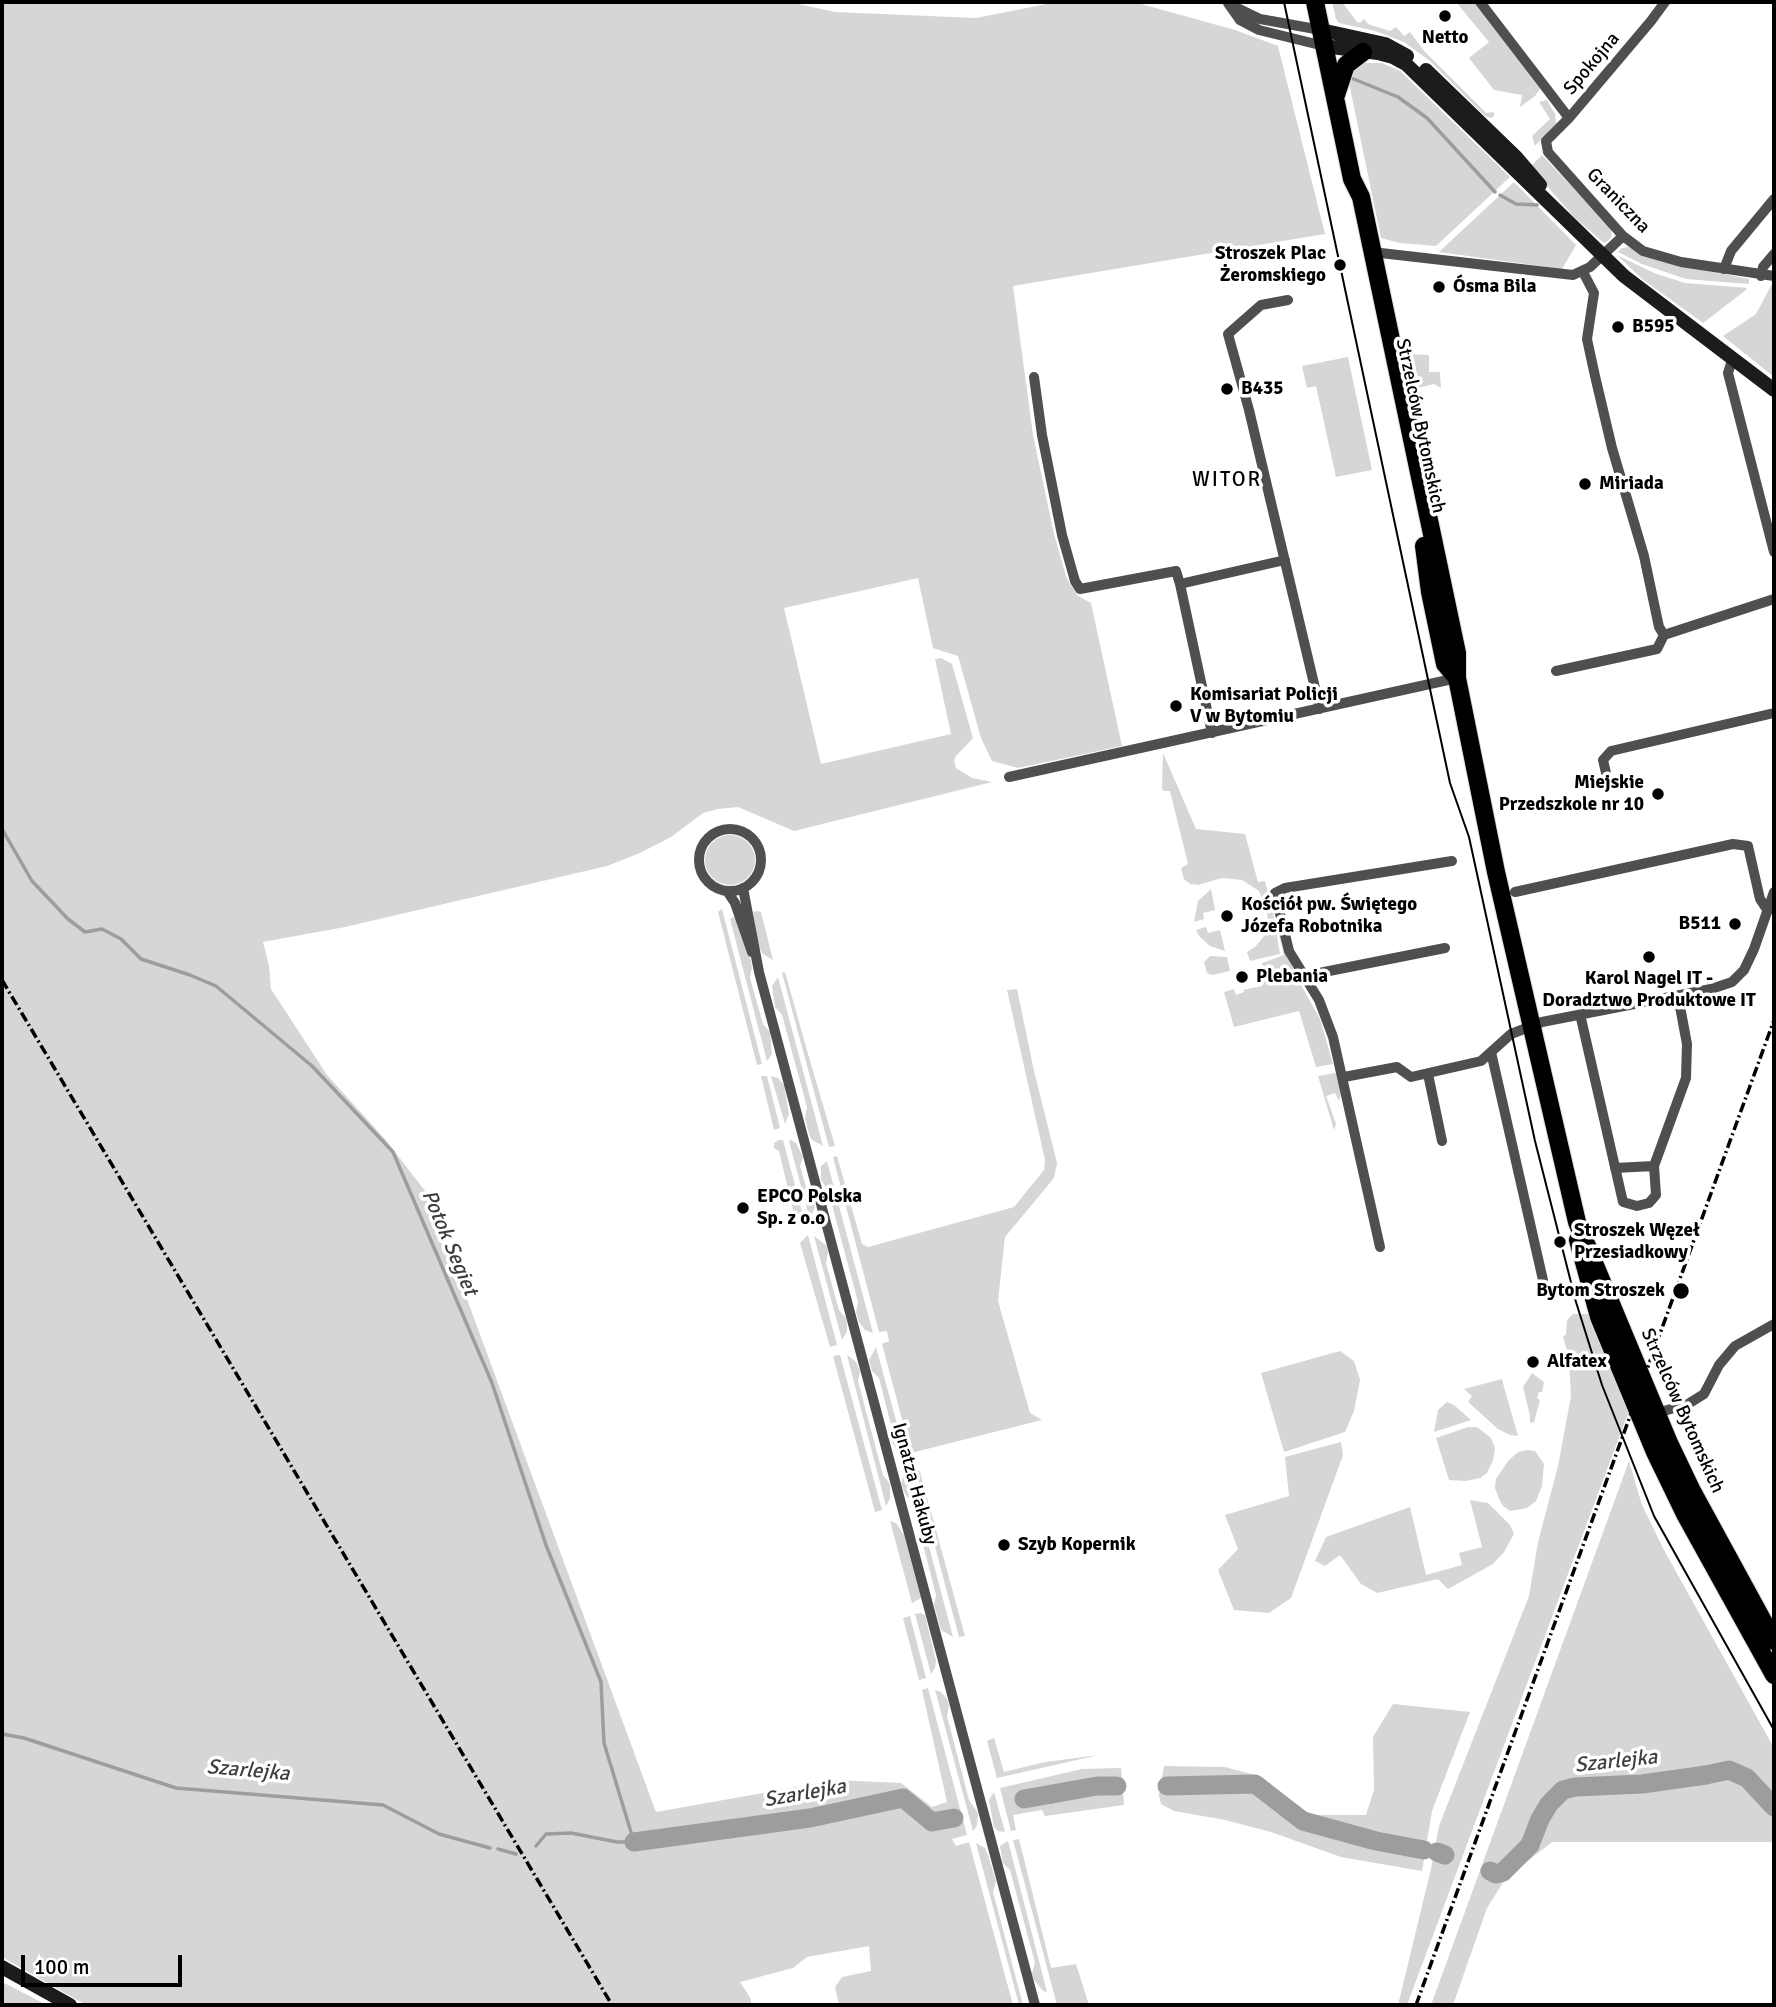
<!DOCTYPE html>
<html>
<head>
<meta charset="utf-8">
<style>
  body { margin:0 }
  #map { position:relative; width:1776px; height:2007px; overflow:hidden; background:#fff; font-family:Signika,sans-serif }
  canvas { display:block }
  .frame { position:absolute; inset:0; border:4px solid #000; pointer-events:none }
  .scale { position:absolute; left:21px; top:1955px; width:161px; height:32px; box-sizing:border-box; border:4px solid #000; border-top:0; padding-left:9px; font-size:21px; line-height:24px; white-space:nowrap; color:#000; -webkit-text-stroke:5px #fff; paint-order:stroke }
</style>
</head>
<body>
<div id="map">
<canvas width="1776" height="2007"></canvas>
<div class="frame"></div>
<div class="scale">100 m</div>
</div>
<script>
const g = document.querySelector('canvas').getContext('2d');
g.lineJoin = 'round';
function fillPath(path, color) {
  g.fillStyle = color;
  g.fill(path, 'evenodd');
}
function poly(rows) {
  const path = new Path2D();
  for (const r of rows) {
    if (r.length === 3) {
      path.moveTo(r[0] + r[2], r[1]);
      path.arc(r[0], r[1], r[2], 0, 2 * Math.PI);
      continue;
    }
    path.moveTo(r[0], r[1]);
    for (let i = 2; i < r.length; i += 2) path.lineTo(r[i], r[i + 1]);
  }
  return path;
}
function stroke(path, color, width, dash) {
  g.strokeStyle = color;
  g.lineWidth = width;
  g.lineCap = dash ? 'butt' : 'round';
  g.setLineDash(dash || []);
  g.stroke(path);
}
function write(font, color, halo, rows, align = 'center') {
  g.font = font + ' Signika,sans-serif';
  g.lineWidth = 7;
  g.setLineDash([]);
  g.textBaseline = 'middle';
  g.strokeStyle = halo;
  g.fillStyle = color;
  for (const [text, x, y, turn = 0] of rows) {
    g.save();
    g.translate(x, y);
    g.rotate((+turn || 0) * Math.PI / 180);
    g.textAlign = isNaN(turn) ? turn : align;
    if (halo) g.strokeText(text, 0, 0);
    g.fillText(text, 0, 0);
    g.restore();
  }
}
fillPath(poly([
  [2,2,789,2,835,12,976,18,1057,2,1134,2,1235,30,1278,46,1325,234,1013,286,1033,435,1054,534,1067,579,1078,596,1091,603,1122,746,1018,768,992,761,981,738,958,656,933,648,918,578,784,608,821,764,951,734,935,659,941,658,952,664,973,738,956,756,954,761,956,768,972,778,992,782,794,831,738,807,718,809,703,813,671,837,640,853,607,866,345,927,263,942,269,966,271,989,327,1075,385,1139,429,1196,656,1812,836,1780,901,1783,932,1807,947,1802,922,1690,928,1688,967,1835,952,1839,956,1846,969,1842,1013,2005,839,2005,835,1987,842,1977,871,1971,869,1946,807,1957,793,1968,740,1982,751,1999,751,2005,86,2005,2,1957],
  [1332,2,1342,2,1357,22,1360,23,1364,19,1368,24,1390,31,1396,27,1404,36,1410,32,1425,52,1486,113,1494,112,1494,116,1491,118,1485,116,1430,61,1404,42,1375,31,1339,23,1336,19],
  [1456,2,1474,2,1540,89,1535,96,1520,107,1522,95,1494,90,1469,58,1489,42],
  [1364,63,1382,63,1400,71,1510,177,1436,246,1400,243,1381,238,1349,83,1351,70],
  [1547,100,1555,114,1556,124,1535,146,1532,136,1550,119,1539,102],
  [1542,155,1610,227,1612,236,1608,241,1604,243,1575,218,1530,167],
  [1514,182,1576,245,1562,269,1439,252],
  [1628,247,1660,261,1744,278,1749,279,1749,284,1686,279,1642,264,1618,252,1622,248],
  [1617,255,1654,273,1685,283,1747,288,1746,290,1703,323,1642,279],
  [1774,280,1774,377,1723,336,1756,314],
  [1409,354,1429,355,1429,372,1440,372,1441,388,1434,384,1414,389],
  [1348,357,1372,470,1336,477,1316,386,1307,388,1302,366],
  [1163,753,1196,829,1245,834,1258,882,1265,881,1270,902,1264,904,1259,891,1242,880,1222,878,1198,885,1190,884,1184,879,1181,868,1188,864,1170,791,1164,791,1162,789],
  [730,860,25],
  [1211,889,1215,910,1203,913,1204,919,1194,922,1198,901],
  [722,909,762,1064,757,1065,718,912],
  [757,911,761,912,773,960,763,954,758,945,753,912],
  [1273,912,1280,954,1250,961,1247,952,1255,947,1265,935,1268,921,1267,913],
  [735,916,750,956,752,967,750,978,763,1024,770,1032,772,1054,767,1061,730,919],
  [1206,927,1208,933,1220,930,1225,951,1210,946,1199,936,1196,930],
  [1278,931,1281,932,1295,974,1320,1019,1333,1064,1316,1067,1299,1011,1234,1027,1224,992,1234,989,1236,995,1244,992,1243,990,1262,986,1261,983,1265,981,1262,963,1284,955],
  [1210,956,1227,957,1230,971,1212,975,1207,973,1204,962],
  [785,972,806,1047,835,1146,829,1147,782,973],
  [778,977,823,1146,812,1140,809,1134,805,1118,807,1107,782,1015,775,1007,772,986],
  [1017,989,1034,1071,1057,1163,1054,1178,1005,1237,998,1301,1030,1413,1042,1420,911,1453,882,1344,889,1341,887,1331,879,1332,833,1157,837,1156,862,1244,868,1247,1014,1207,1044,1170,1045,1160,1007,990],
  [1336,1073,1341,1094,1339,1101,1335,1093,1326,1096,1336,1124,1334,1130,1318,1076],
  [761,1076,767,1076,780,1128,774,1130],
  [771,1076,778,1078,784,1085,789,1114,785,1124],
  [779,1140,783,1140,805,1223,797,1226,779,1151,774,1148,774,1143],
  [791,1140,796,1143,803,1157,800,1166,806,1187,813,1195,815,1206,810,1220,789,1141],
  [827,1161,873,1333,865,1330,859,1322,856,1312,858,1302,828,1190,821,1180,821,1166],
  [808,1235,837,1345,830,1347,800,1243],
  [814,1236,826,1245,828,1252,826,1263,839,1310,846,1318,847,1326,847,1332,842,1340],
  [1573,1314,1591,1314,1630,1408,1407,2005,1398,2005,1431,1869,1439,1826,1529,1596,1538,1542,1558,1466,1571,1396,1569,1357,1563,1337,1566,1334,1567,1320],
  [876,1347,905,1453,896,1449,889,1436,891,1425,879,1378,872,1371,869,1360],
  [1340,1351,1354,1361,1360,1380,1354,1411,1345,1432,1284,1452,1261,1373],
  [840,1355,882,1510,879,1511,875,1512,833,1356],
  [847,1355,856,1362,860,1371,858,1381,883,1475,890,1484,890,1499,886,1506],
  [1532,1373,1544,1382,1542,1392,1539,1392,1537,1398,1540,1400,1534,1422,1530,1423,1530,1416,1523,1387],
  [1502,1379,1504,1387,1518,1436,1510,1435,1498,1429,1468,1402,1472,1396,1464,1389],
  [1447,1402,1454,1405,1471,1420,1434,1432,1438,1410],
  [1468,1427,1477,1427,1491,1438,1495,1448,1493,1460,1487,1473,1480,1478,1466,1481,1449,1480,1436,1438],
  [1341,1442,1343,1455,1291,1598,1269,1613,1234,1610,1218,1570,1238,1549,1225,1515,1289,1496,1285,1457],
  [1528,1450,1535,1451,1544,1464,1542,1486,1536,1501,1527,1508,1510,1511,1503,1506,1499,1499,1495,1488,1496,1479,1508,1461,1518,1452],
  [1629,1461,1642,1505,1664,1550,1774,1748,1774,1842,1552,1842,1506,1878,1487,1908,1453,2005,1431,2005],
  [913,1464,920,1472,965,1636,959,1637],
  [908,1467,953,1637,941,1630,934,1605,936,1595,912,1502,905,1494,901,1484,904,1472],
  [1470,1500,1488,1503,1510,1525,1514,1534,1504,1552,1493,1564,1448,1589,1438,1579,1377,1593,1361,1584,1340,1555,1325,1566,1315,1561,1326,1537,1410,1507,1426,1575,1462,1565,1459,1553,1482,1547],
  [890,1521,896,1523,904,1535,921,1598,912,1603],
  [921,1613,925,1615,936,1661,935,1668,931,1674,915,1614],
  [910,1616,926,1678,919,1680,903,1618],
  [935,1690,941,1692,947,1699,949,1706,947,1716,969,1800,978,1813,977,1825,973,1831],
  [1393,1704,1470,1712,1432,1811,1422,1871,1341,1857,1271,1832,1225,1820,1174,1811,1161,1804,1159,1795,1164,1766,1225,1767,1262,1777,1308,1815,1366,1815,1374,1790,1373,1737],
  [994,1738,1004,1772,1045,1762,1099,1755,997,1778,987,1741],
  [1121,1768,1124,1805,1045,1816,1042,1810,1013,1815,1016,1830,1011,1831,1000,1788,1082,1769],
  [994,1792,1005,1832,998,1831,994,1827,989,1800],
  [1019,1839,1051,1968,1076,1964,1089,2005,1057,2005,1013,1840],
  [1008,1841,1047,1992,1043,1991,1034,1980,1032,1973,1035,1963,1010,1870,1003,1863,1000,1846],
  [976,1843,985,1848,988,1855,996,1881,993,1892,1023,2005,1019,2005],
  [2,1982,10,1986,47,2005,2,2005]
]), '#d6d6d6');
stroke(poly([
  [1351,78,1398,97,1427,118,1495,192],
  [1500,195,1516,204,1537,205],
  [2,829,32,881,68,919,85,932,102,929,121,939,141,959,190,975,216,986,312,1066,393,1152,492,1383,546,1545,601,1682,604,1743,634,1842,617,1842,571,1833,546,1834,536,1846],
  [2,1734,24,1738,176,1788,383,1805,439,1834,490,1848],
  [1052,1802,1054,1793],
  [498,1849,516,1854]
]), '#9d9d9d', 3.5);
stroke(poly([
  [1167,1786,1255,1784,1303,1821,1376,1841,1424,1850],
  [1024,1799,1097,1786,1117,1786],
  [634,1842,810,1818,903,1798,932,1822,954,1818],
  [1437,1852,1445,1855],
  [1490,1871,1496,1874,1503,1872,1530,1845,1540,1819,1549,1804,1563,1790,1575,1787,1642,1784,1706,1775,1729,1770,1747,1778,1774,1807]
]), '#9d9d9d', 19);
const highway = poly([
  [1315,2,1352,179,1361,197,1457,653,1457,678,1496,872,1577,1222,1669,1443,1691,1489,1774,1641],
  [1336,95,1346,65,1363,52],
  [1424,546,1430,592,1445,664,1457,678],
  [1578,1240,1599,1317,1655,1452,1686,1516,1774,1675]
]);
stroke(highway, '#dbdbdb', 20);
stroke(poly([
  [1480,2,1569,118],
  [1665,2,1651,21,1569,118,1546,141,1548,152,1623,236,1643,251,1681,262,1774,276],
  [1228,3,1240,20,1259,30,1324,46],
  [1231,5,1260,19,1321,30],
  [1372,252,1573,275,1590,267,1623,236],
  [1724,269,1731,251,1774,199],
  [1583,272,1594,293,1587,339,1595,376,1612,448,1644,556,1659,627,1664,635],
  [1761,276,1763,267,1774,254],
  [1288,300,1261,305,1228,334,1249,410,1320,709],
  [1733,357,1728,373,1774,552],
  [1034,377,1042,435,1062,535,1075,581,1080,589,1176,571,1180,584],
  [1556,671,1657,649,1664,635,1774,599],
  [1212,733,1180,584,1285,560],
  [1606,773,1603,760,1611,751,1774,713],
  [1009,777,1457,678],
  [730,860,31],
  [743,888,759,972,1035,2005],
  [727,891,735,903,752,952],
  [1515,892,1733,844,1748,846,1760,899,1768,911],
  [1304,976,1445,948],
  [1580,1014,1623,1202,1637,1206,1649,1203,1656,1195,1654,1166,1686,1078,1687,1044,1678,996],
  [1491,1052,1543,1280],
  [1428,1074,1442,1141],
  [1344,1077,1397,1067,1411,1077,1481,1061,1511,1034,1542,1022,1711,989,1732,982,1744,970,1754,949,1774,892],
  [1615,1168,1654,1166],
  [1380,1247,1333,1037,1319,1000,1289,951,1275,893,1285,888,1452,861],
  [1657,1413,1688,1404,1704,1394,1719,1365,1735,1346,1774,1324]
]), '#4f4f4f', 10);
stroke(poly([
  [1321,30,1385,44,1407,56],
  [1324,46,1378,53,1393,57,1406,64,1624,276,1774,390],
  [1426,70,1516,157,1540,185],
  [2,1967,70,2005]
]), '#1c1c1c', 14);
stroke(highway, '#000', 18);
stroke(poly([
  [1284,2,1450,783,1469,837,1535,1141,1576,1302,1602,1385,1654,1516,1774,1730]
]), '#000', 2);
stroke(poly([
  [2,980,612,2005],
  [1416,2005,1774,1020]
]), '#000', 3.5, [10, 3.5, 2, 3.5]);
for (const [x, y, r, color] of [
  [1445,16,7,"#000"],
  [1340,265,7,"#000"],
  [1439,287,7,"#000"],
  [1618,327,7,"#000"],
  [1227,389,7,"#000"],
  [1585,484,7,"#000"],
  [1176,706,7,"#000"],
  [1658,794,7,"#000"],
  [1227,916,7,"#000"],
  [1735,924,7,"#000"],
  [1649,957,7,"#000"],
  [1242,977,7,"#000"],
  [743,1208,7,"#000"],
  [1560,1242,7,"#000"],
  [1681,1291,9,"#000"],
  [1533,1362,7,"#000"],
  [1004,1545,7,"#000"]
]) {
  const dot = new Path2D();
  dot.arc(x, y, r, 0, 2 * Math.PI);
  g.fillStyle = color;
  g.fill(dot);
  stroke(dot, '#fff', 2.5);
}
write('bold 19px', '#000', '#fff', [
  ["Netto",1445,38,"center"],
  ["Stroszek Plac",1326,254,"right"],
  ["Żeromskiego",1326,276,"right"],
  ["Ósma Bila",1453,287],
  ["B595",1632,327],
  ["B435",1241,389],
  ["Miriada",1599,484],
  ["Komisariat Policji",1190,695],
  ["V w Bytomiu",1190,717],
  ["Miejskie",1644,783,"right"],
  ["Przedszkole nr 10",1644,805,"right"],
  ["Kościół pw. Świętego",1241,905],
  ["Józefa Robotnika",1241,927],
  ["B511",1721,924,"right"],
  ["Plebania",1256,977],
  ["Karol Nagel IT -",1649,979,"center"],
  ["Doradztwo Produktowe IT",1649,1001,"center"],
  ["EPCO Polska",757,1197],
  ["Sp. z o.o",757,1219],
  ["Stroszek Węzeł",1574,1231],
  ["Przesiadkowy",1574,1253],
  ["Bytom Stroszek",1665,1291,"right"],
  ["Alfatex",1547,1362],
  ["Szyb Kopernik",1018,1545]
], 'left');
write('19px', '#000', '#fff', [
  ["Spokojna",1592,64,-50],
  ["Graniczna",1618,201,46],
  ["Strzelców Bytomskich",1420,426,78],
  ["Strzelców Bytomskich",1682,1411,66],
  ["Ignatza Hakuby",914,1484,75]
]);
g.letterSpacing = '2px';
write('21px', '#000', '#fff', [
  ["WITOR",1227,480]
]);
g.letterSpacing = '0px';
write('italic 21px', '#3e3e3e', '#fff', [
  ["Potok Segiet",449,1243,67],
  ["Szarlejka",1616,1762,-6],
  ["Szarlejka",248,1771,5],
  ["Szarlejka",805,1794,-10]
]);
</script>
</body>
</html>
